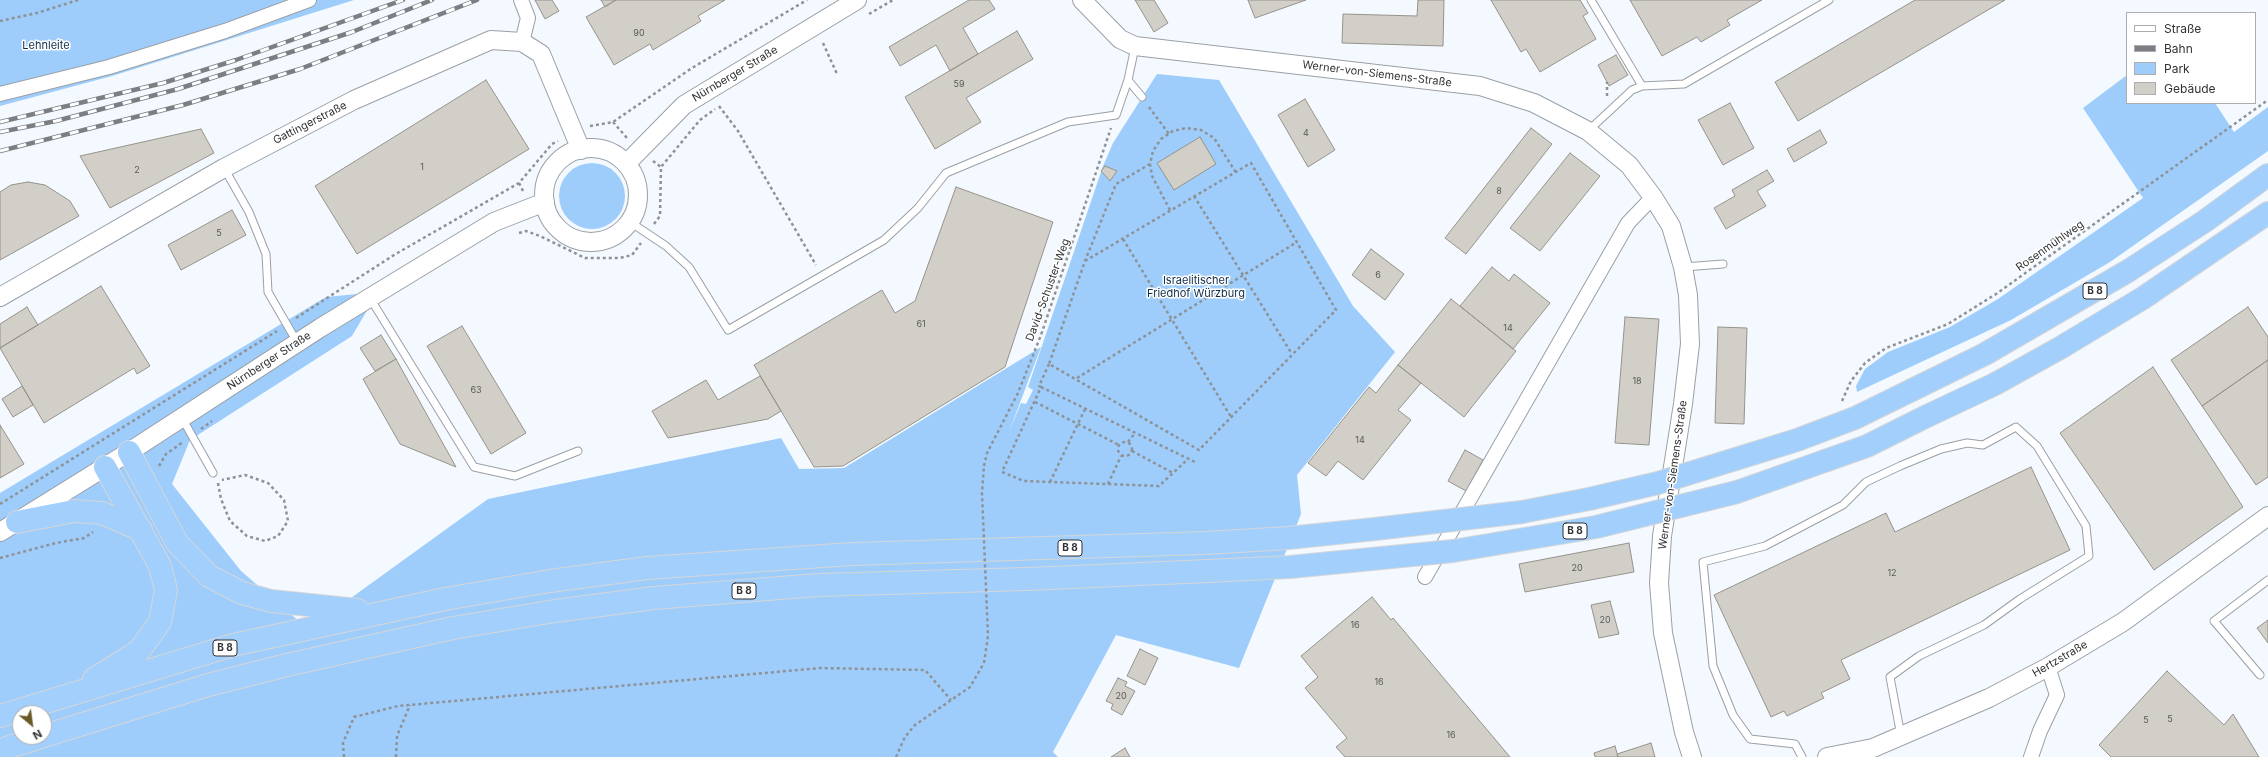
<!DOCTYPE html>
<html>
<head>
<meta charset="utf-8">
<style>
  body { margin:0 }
  #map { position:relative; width:2268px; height:757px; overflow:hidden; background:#f3f9fe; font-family:Inter,sans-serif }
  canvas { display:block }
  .legend { position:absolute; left:2126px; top:12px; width:130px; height:92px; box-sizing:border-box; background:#fff; border:1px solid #acadae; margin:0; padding:5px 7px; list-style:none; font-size:12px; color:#303235 }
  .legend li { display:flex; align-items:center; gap:8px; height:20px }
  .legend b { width:20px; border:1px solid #acadae }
  .north { position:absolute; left:12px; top:705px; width:40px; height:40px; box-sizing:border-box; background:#fff; border:1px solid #acadae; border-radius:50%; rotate:151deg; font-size:11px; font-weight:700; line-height:16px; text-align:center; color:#303235 }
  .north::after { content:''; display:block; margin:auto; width:14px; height:18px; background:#695a27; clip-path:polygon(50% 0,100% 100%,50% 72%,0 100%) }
</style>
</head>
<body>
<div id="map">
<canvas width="2268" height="757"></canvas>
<ul class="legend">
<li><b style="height:5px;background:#fff"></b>Straße</li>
<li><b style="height:5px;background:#7b7f83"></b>Bahn</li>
<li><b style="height:11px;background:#9ecdfc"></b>Park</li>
<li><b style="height:11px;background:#d1cfc7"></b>Gebäude</li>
</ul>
<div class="north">N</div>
</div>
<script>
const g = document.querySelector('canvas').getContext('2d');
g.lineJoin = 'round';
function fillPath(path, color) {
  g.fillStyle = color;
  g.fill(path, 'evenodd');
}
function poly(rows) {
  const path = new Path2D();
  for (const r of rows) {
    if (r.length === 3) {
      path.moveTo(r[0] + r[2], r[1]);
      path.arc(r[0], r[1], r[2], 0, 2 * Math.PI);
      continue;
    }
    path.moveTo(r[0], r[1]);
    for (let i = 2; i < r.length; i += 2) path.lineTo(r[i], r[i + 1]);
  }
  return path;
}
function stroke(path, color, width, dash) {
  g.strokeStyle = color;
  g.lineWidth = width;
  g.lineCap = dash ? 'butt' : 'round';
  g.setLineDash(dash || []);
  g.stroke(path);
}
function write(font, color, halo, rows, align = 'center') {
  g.font = font + ' Inter,sans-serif';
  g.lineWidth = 3;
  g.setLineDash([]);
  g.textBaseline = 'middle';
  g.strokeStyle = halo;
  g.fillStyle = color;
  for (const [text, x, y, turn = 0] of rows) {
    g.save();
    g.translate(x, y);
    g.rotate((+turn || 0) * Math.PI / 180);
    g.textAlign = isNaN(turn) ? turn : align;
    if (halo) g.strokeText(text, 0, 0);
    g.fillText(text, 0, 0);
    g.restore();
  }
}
fillPath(poly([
  [0,0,354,0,112,76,0,106],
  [1157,74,1219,80,1353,306,1395,352,1297,475,1301,514,1239,668,1116,635,1053,752,1058,757,0,757,0,493,326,297,378,292,352,336,190,440,172,484,241,571,308,629,488,499,781,438,799,469,844,468,1041,347,1009,432,1021,403,1026,404,1033,390,1028,387,1103,166,1113,143],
  [20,713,44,713,44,737,20,737],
  [2127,75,2127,103,2215,103,2234,132,2268,107,2268,151,2110,262,2011,320,1857,392,1856,386,1865,369,1888,352,1950,327,1998,299,2143,198,2083,108],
  [592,196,33]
]), '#9ecdfc');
const building = poly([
  [535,0,552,0,559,11,545,19,535,0],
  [601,0,616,0,605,7,601,0],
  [616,0,725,0,698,16,701,21,653,50,650,44,614,65,586,17,616,0],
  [969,0,989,0,995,9,963,28,978,54,950,71,936,45,900,66,889,47,969,0],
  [1135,0,1154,0,1168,23,1154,32,1135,0],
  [1248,0,1306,0,1255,18,1248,0],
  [1418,0,1444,0,1443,46,1342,43,1343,14,1417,16,1418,0],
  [1491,0,1580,0,1588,13,1583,16,1596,39,1540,72,1526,49,1521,52,1491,0],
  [1630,0,1762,0,1727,20,1730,25,1701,42,1697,37,1662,56,1630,0],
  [1915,0,2005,0,1798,121,1775,82,1915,0],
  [1017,31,1033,59,966,98,981,122,935,149,905,97,1017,31],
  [1616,55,1628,75,1609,86,1598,65,1616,55],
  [486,80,529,149,357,254,315,186,486,80],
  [1305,99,1335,150,1308,167,1278,115,1305,99],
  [1730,103,1754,148,1723,165,1698,120,1730,103],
  [1531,128,1552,144,1466,254,1445,238,1531,128],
  [201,129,214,153,110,208,80,156,201,129],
  [1820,130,1827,143,1794,162,1787,149,1820,130],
  [1200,137,1216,164,1174,190,1157,163,1200,137],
  [1570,153,1600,176,1540,251,1510,228,1570,153],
  [1105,166,1117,171,1110,181,1101,171,1105,166],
  [1767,170,1774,181,1757,191,1766,206,1726,229,1714,208,1735,196,1732,190,1767,170],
  [28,182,45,185,70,201,79,216,0,260,0,192,11,185,28,182],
  [956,187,1053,222,1005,367,843,466,814,467,754,365,882,290,895,313,915,301,956,187],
  [232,210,246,235,181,270,168,245,232,210],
  [1371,249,1404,274,1385,300,1352,275,1371,249],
  [1492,267,1509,281,1514,274,1550,303,1513,349,1460,306,1492,267],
  [101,286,150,366,137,374,134,368,44,423,0,348,101,286],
  [1451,299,1516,351,1464,417,1398,365,1451,299],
  [27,307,38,325,0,348,0,324,27,307],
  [2248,307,2268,337,2268,360,2202,406,2171,360,2248,307],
  [1625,317,1659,319,1649,445,1615,443,1625,317],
  [462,326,526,433,491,454,427,346,462,326],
  [1718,327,1747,328,1744,424,1715,423,1718,327],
  [381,335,396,359,375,371,360,348,381,335],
  [396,359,456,467,400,444,363,379,396,359],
  [2268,360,2268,477,2256,485,2202,406,2268,360],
  [1398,365,1421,383,1398,410,1411,420,1363,480,1338,461,1326,476,1308,463,1369,387,1376,393,1398,365],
  [2153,367,2243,507,2154,570,2060,433,2153,367],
  [760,376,781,411,768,419,668,438,652,411,706,380,718,400,760,376],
  [22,386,33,405,13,417,2,399,22,386],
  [0,425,24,464,0,478,0,425],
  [1465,450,1483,460,1466,491,1448,481,1465,450],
  [2031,467,2070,550,1841,660,1850,679,1821,693,1824,698,1787,716,1784,711,1771,717,1714,595,1886,513,1895,532,2031,467],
  [1629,543,1634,572,1525,592,1519,564,1629,543],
  [1372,597,1391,620,1393,618,1510,757,1345,757,1336,747,1347,738,1305,688,1318,677,1301,656,1372,597],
  [1610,601,1619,634,1599,638,1591,605,1610,601],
  [2268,620,2268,643,2257,628,2268,620],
  [1140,649,1158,658,1145,685,1127,676,1140,649],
  [2167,671,2224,725,2233,714,2259,757,2111,757,2099,745,2167,671],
  [1118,678,1127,682,1125,686,1135,691,1122,715,1111,709,1113,704,1106,701,1118,678],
  [1651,743,1655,757,1618,757,1617,754,1651,743],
  [1615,746,1618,757,1595,757,1594,753,1615,746],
  [1125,748,1130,757,1111,757,1125,748]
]);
fillPath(building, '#d1cfc7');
stroke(building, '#95938b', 1);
const service = poly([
  [1591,0,1642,86],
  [1128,80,1142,97],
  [1588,131,1632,90,1642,86,1684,84,1829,0],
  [224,168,249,212,266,254,268,292,297,342],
  [630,222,666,246,689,267,728,330,884,240,918,208,946,173,1068,122,1116,115,1128,80,1135,47],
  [1684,267,1723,264],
  [370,298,474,467,515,476,578,451],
  [182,418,213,473],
  [2260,675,2214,621,2268,580],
  [1802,757,1795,744,1750,739,1733,715,1713,666,1703,562,1765,546,1843,505,1866,482,1900,466,1941,449,1967,443,1983,445,2016,427,2037,446,2086,526,2089,556,2020,599,1984,625,1919,656,1890,677,1901,736]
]);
const minor = poly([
  [521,0,528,18,522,42],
  [0,94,109,67,225,31,309,0],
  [1425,577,1628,223,1653,197],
  [2031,757,2040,731,2057,695,2048,667]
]);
const tertiary = poly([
  [1082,0,1120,39,1135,46,1480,86,1534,103,1588,131,1629,165,1653,197,1671,226,1683,267,1688,295,1690,344,1683,404,1662,536,1659,583,1663,633,1684,732,1692,757],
  [591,195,47],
  [626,164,684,105,857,0],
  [0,297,224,168,354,100,491,40,522,42,541,54,581,150],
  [0,532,129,452,320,328,494,222,545,202],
  [1827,757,1873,748,1989,698,2048,667,2123,622,2268,516]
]);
const trunk = poly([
  [1912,390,1985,354,2128,271,2205,221,2268,175],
  [1925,417,1995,384,2060,348,2143,298,2268,213],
  [129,452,177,543,209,576,242,593,271,601,357,610],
  [17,522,74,511,102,513,141,530],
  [94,679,139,651,160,622,166,590,160,566,105,467],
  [0,716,233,645,445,599,550,581,647,568,852,554,1206,543],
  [44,736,208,685,287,665,453,628,555,611,654,598,818,585,1027,579,1208,571],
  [0,750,41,737]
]);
stroke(service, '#9aa0a6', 9);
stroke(minor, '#9aa0a6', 16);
stroke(tertiary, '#9aa0a6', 20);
stroke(trunk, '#d6d6d7', 24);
stroke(poly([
  [869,14,893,0],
  [0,21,37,13,78,0],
  [823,43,837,74],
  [1607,96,1607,82],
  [719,106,738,131,816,265],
  [1149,107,1169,134],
  [613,122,627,138],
  [590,126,613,122,692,68,807,0],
  [653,161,661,167],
  [519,183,523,191],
  [1194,196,1292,354],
  [1170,210,1152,176,1150,164,1153,151,1161,139,1173,131,1186,128,1201,130,1214,138,1235,171],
  [654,224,660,216,661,167,700,120,715,109],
  [519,233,526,231,540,236,585,258,620,258,632,255,641,243],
  [1123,239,1231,417],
  [1085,261,1251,163,1336,310,1199,450,1049,364,1085,261,1116,184,1150,164],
  [296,318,394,255,519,183,552,144,558,141],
  [1049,364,1039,386,1041,387,1002,472,1024,481,1159,486,1188,459],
  [1077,378,1297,242],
  [1041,387,1195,462],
  [1842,401,1851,381,1865,363,1886,348,1948,324,1996,294,2268,100],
  [1035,402,1119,445],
  [201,429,212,421],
  [1125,449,7],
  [1128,442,1135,433],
  [1132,451,1173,473],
  [159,466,166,454,183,442],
  [984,466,987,453,1018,393,1041,335,1111,128],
  [1050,482,1085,409],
  [218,483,221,499,230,521,247,536,265,541,278,536,288,521,284,500,268,483,245,475,222,480],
  [1108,484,1121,456],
  [0,504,277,331],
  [0,558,56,543,84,538,93,532],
  [344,757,343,743,354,717,398,706,820,668,925,670,951,700],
  [396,757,397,736,410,705],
  [896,757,905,737,915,725,970,687,984,663]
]), '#8e9296', 2.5, [3, 3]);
stroke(service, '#fff', 7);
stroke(minor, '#fff', 14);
stroke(tertiary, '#fff', 18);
stroke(trunk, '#a2cffc', 22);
const rail = poly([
  [0,122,163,83,236,60,403,0],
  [0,132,56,121,178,89,352,32,432,0],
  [0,151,183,105,300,69,477,0]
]);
stroke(rail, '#7b7f83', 4.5);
stroke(rail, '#fff', 3, [9]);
const trunkBridge = poly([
  [1206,543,1288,538,1375,529,1522,512,1589,499,1658,483,1797,440,1855,418,1912,390],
  [1208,571,1290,567,1453,551,1596,527,1737,492,1867,446,1925,417]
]);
stroke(trunkBridge, '#d6d6d7', 24, []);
stroke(poly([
  [984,663,988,636,982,493,984,466]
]), '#8e9296', 2.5, [3, 3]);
stroke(trunkBridge, '#a2cffc', 22);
write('9px', '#58595a', null, [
  ["90",639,33],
  ["59",959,84],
  ["4",1306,133],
  ["1",422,167],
  ["2",137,170],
  ["8",1499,191],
  ["5",219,233],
  ["6",1378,275],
  ["61",921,324],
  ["14",1508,328],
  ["18",1637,381],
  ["63",476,390],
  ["14",1360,440],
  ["20",1577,568],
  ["12",1892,573],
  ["20",1605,620],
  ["16",1355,625],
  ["16",1379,682],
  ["20",1121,696],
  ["5",2170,719],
  ["5",2146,720],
  ["16",1451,735]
]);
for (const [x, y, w] of [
  [2095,291,24],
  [1575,531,24],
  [1070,548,24],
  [744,591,24],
  [225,648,24]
]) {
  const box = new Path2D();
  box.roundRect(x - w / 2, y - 8, w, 16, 3);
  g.fillStyle = '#fff';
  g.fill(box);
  stroke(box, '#303235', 1);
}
write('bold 10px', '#303235', null, [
  ["B 8",2095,291],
  ["B 8",1575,531],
  ["B 8",1070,548],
  ["B 8",744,591],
  ["B 8",225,648]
]);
write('11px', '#0f2d49', '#fff', [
  ["Lehnleite",46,46],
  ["Israelitischer",1196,281],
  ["Friedhof Würzburg",1196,294]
]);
write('11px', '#303235', '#fff', [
  ["Nürnberger Straße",735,74,-31],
  ["Werner-von-Siemens-Straße",1377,74,7],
  ["Gattingerstraße",310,123,-27],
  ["Rosenmühlweg",2050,246,-35],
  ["David-Schuster-Weg",1048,290,-70],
  ["Nürnberger Straße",269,361,-33],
  ["Werner-von-Siemens-Straße",1673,475,-82],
  ["Hertzstraße",2060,659,-30]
]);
</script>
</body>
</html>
